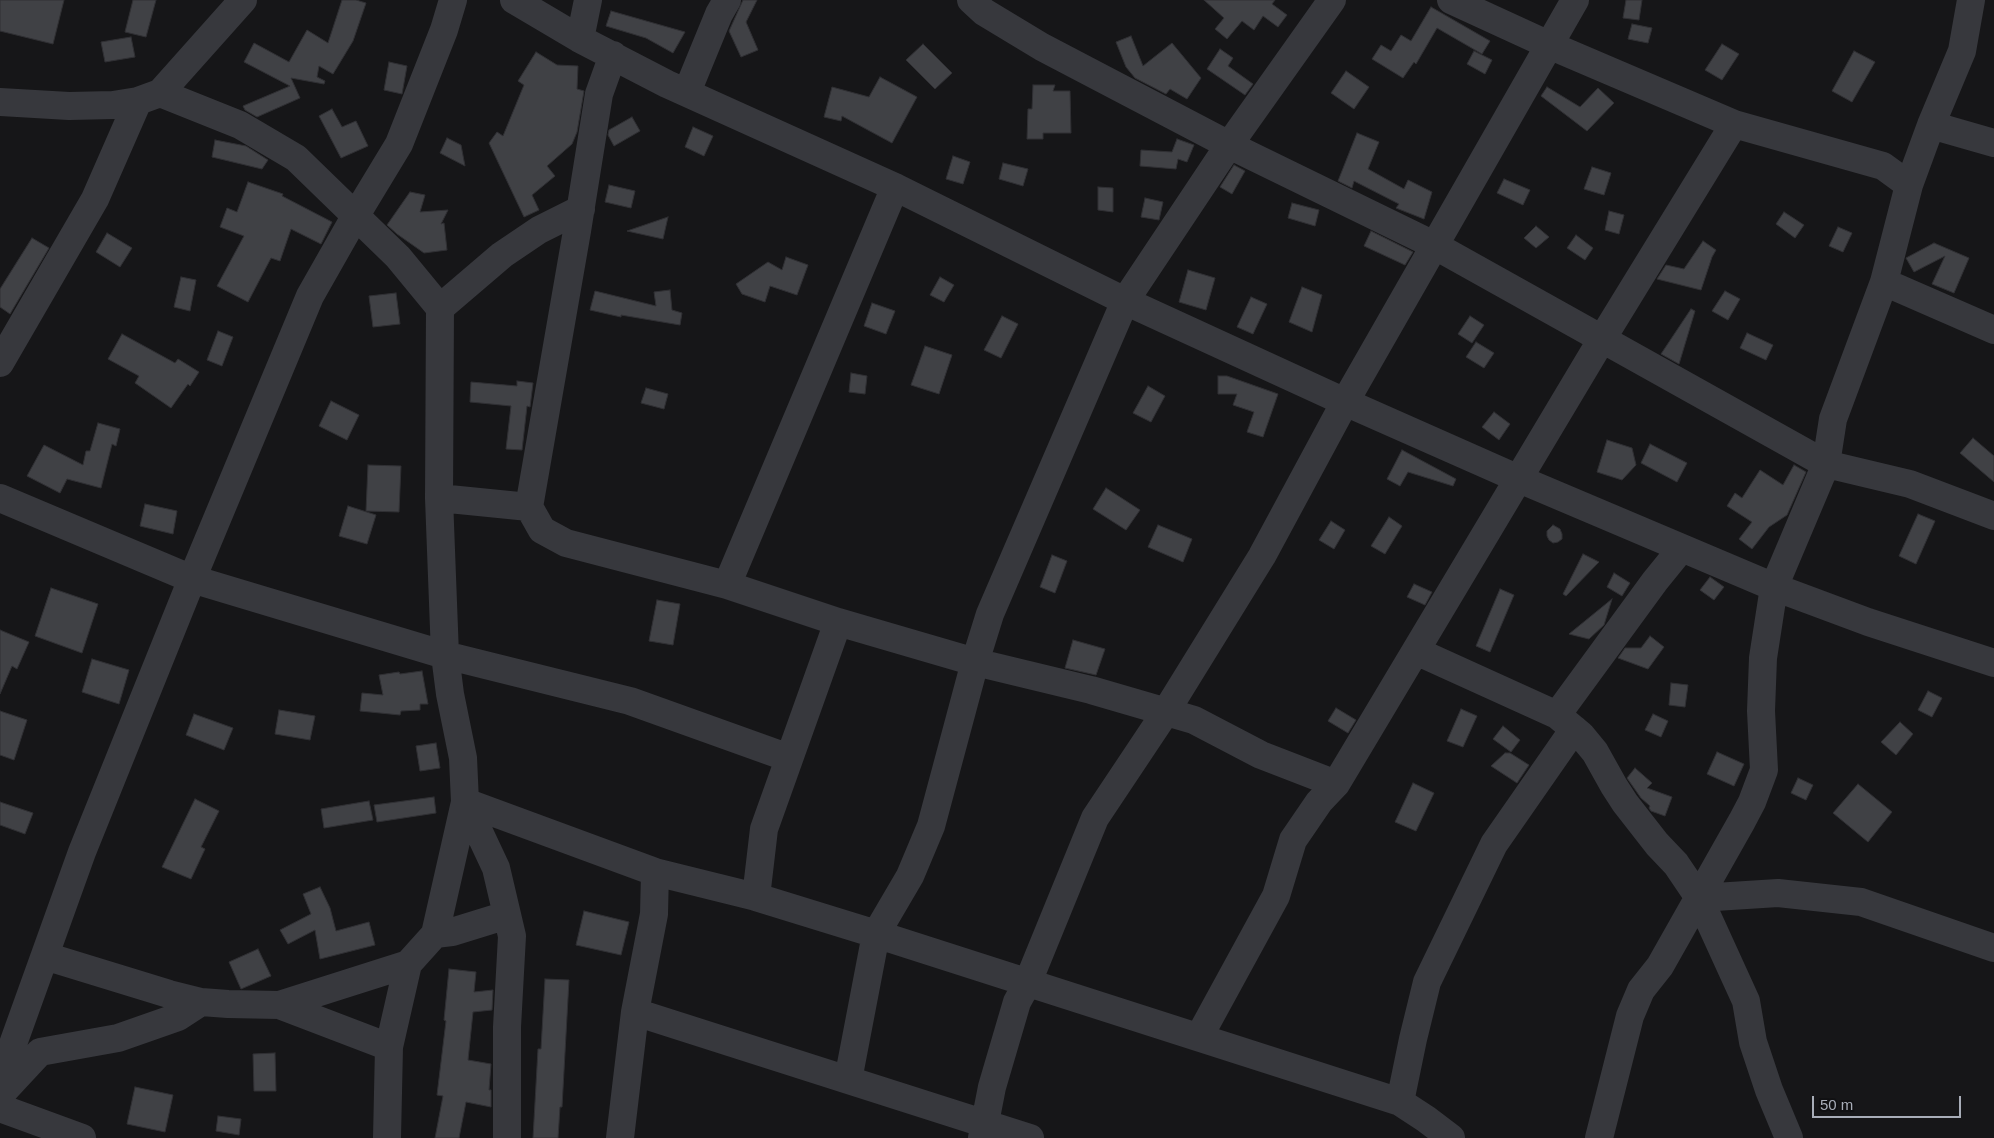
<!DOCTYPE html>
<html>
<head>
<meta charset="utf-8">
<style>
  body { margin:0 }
  #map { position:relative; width:1994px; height:1138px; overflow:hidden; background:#161618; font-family:Helvetica,sans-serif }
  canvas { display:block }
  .scale { position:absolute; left:1812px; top:1096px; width:149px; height:22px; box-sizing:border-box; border:2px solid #a8adb8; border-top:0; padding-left:6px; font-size:15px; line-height:18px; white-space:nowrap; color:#a8adb8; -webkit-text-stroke:4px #111113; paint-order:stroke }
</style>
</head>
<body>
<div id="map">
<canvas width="1994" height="1138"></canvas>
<div class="scale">50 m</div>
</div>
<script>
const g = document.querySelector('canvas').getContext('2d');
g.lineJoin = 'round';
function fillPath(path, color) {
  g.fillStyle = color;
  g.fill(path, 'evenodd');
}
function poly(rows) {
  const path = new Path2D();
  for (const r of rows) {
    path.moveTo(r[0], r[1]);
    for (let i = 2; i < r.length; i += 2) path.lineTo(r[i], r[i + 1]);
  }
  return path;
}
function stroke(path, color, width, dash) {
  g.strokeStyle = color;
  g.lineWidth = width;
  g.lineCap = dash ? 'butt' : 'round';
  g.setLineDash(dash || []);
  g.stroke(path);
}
const building = poly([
  [0,0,64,0,53,44,0,31,0,0],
  [133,0,156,0,146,37,125,32,133,0],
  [342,0,356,0,366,3,353,41,333,74,319,66,317,77,325,81,324,84,291,78,300,98,257,117,245,110,243,106,290,86,244,62,254,43,289,62,307,30,328,43,342,0],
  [743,0,757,0,746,22,758,50,741,57,729,31,743,0],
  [1204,0,1275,0,1272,4,1287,15,1278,27,1263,16,1254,30,1242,21,1227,39,1215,29,1224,18,1204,0],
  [1626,0,1642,0,1639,20,1623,18,1626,0],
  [1431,7,1490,41,1482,54,1437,28,1416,64,1414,62,1403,78,1372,59,1381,45,1391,51,1401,35,1411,41,1431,7],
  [611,11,685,32,673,53,646,38,606,26,611,11],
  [1632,24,1652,28,1648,43,1628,39,1632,24],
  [1131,36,1143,66,1172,43,1201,78,1187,99,1170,89,1166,94,1135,78,1126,67,1116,42,1131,36],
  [131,37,135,57,105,62,101,42,131,37],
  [923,44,952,73,935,89,906,60,923,44],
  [1722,44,1739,54,1722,80,1705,70,1722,44],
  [1220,49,1233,58,1228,66,1253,84,1245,95,1207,69,1220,49],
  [1474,51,1492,60,1485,74,1467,64,1474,51],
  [1854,51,1875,62,1852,102,1832,91,1854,51],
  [536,52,557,65,578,66,577,89,584,91,577,132,572,144,547,166,555,176,532,195,539,210,524,217,489,143,497,132,503,136,524,85,518,81,536,52],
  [389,62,407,66,402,94,384,90,389,62],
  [1346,71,1369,87,1354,109,1331,93,1346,71],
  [880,77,917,97,892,143,842,116,841,121,824,117,832,87,869,97,880,77],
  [1033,85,1055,85,1053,91,1070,91,1071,133,1043,133,1043,139,1027,139,1028,109,1032,109,1033,85],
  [1547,87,1580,107,1598,88,1614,103,1587,131,1541,96,1547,87],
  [332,109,342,127,356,121,368,146,341,158,319,116,332,109],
  [632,117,640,131,614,146,608,135,609,130,632,117],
  [693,127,713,136,704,156,685,147,693,127],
  [1357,133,1379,142,1368,169,1404,189,1408,180,1432,192,1424,219,1396,208,1399,204,1354,181,1352,188,1338,181,1357,133],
  [447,138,461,145,465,166,440,153,447,138],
  [1177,139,1194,145,1187,162,1178,159,1176,169,1140,166,1141,150,1172,152,1177,139],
  [215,140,246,146,268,160,262,169,212,157,215,140],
  [953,156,970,162,963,184,946,179,953,156],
  [1003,163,1028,169,1023,186,999,179,1003,163],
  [1234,165,1245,171,1232,194,1220,187,1234,165],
  [1592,167,1611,173,1604,195,1584,189,1592,167],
  [1504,179,1530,190,1523,205,1497,193,1504,179],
  [248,182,283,194,282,196,332,222,321,244,291,229,280,261,271,258,248,302,217,286,244,236,220,227,227,208,237,212,248,182],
  [609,185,635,191,631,208,605,202,609,185],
  [1098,187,1113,188,1113,212,1098,210,1098,187],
  [410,192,425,195,420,212,448,210,441,224,444,223,447,250,424,253,397,234,387,225,410,192],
  [1145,198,1163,202,1159,220,1141,217,1145,198],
  [1292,203,1319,210,1315,226,1288,218,1292,203],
  [1609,211,1624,215,1619,234,1605,230,1609,211],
  [1784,212,1804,225,1795,238,1776,224,1784,212],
  [668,217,663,239,627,231,668,217],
  [1536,226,1549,237,1536,248,1524,238,1536,226],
  [1838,227,1852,233,1843,252,1829,246,1838,227],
  [1371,231,1413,252,1405,265,1364,246,1371,231],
  [107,233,132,248,120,267,96,252,107,233],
  [1576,235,1593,248,1585,260,1567,248,1576,235],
  [32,238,49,248,10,314,0,307,0,289,32,238],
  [1703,241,1716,250,1712,257,1701,290,1657,279,1666,265,1684,269,1703,241],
  [1934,243,1969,258,1954,293,1932,284,1945,256,1914,272,1906,258,1934,243],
  [786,257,808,265,797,295,770,286,765,302,742,294,736,284,768,262,782,270,786,257],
  [1188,270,1215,278,1206,310,1179,302,1188,270],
  [181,277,196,280,190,311,174,307,181,277],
  [940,277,954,285,944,302,930,295,940,277],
  [1302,287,1322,295,1312,332,1289,322,1302,287],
  [670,290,672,310,682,313,680,325,621,315,621,317,590,310,595,291,656,306,654,292,670,290],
  [1725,291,1740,299,1728,320,1712,311,1725,291],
  [396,293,400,324,373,327,369,296,396,293],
  [1251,297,1267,304,1253,334,1237,327,1251,297],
  [872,303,895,311,886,334,864,326,872,303],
  [1691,309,1695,311,1679,364,1661,354,1691,309],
  [1002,316,1018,324,1001,358,984,350,1002,316],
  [1470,316,1484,325,1472,343,1458,334,1470,316],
  [218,331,233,337,222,366,207,360,218,331],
  [1747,333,1773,345,1766,360,1740,348,1747,333],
  [122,334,175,363,178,359,199,372,190,386,188,384,171,408,135,383,139,376,108,359,122,334],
  [1476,342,1494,353,1484,368,1466,357,1476,342],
  [925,346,952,355,939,394,911,385,925,346],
  [851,373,867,376,865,394,849,392,851,373],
  [1218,376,1227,376,1278,394,1263,437,1247,432,1254,412,1233,405,1237,394,1218,394,1218,376],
  [517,381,533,383,530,407,527,406,522,450,506,449,511,406,470,402,471,382,517,386,517,381],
  [1148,386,1165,396,1151,422,1133,413,1148,386],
  [646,388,668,394,664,409,641,403,646,388],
  [331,401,359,415,347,440,319,426,331,401],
  [1494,412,1510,424,1499,440,1482,427,1494,412],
  [98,423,120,429,116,446,112,444,101,488,67,479,60,493,27,476,44,445,83,465,86,451,90,451,98,423],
  [1973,438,1994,456,1994,482,1960,453,1973,438],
  [1607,440,1632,448,1636,465,1622,480,1597,472,1607,440],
  [1650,444,1687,463,1677,482,1641,463,1650,444],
  [1402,450,1456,479,1453,486,1408,472,1400,486,1387,479,1402,450],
  [368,465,401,466,399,512,366,511,368,465],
  [1794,465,1806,472,1787,515,1769,527,1752,549,1739,539,1752,522,1727,506,1735,493,1742,498,1760,470,1783,485,1794,465],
  [1106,488,1140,510,1126,530,1093,509,1106,488],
  [145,504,177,511,173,534,140,526,145,504],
  [348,506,376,515,367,544,339,536,348,506],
  [1918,514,1935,521,1916,564,1899,556,1918,514],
  [1389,517,1402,526,1385,554,1371,546,1389,517],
  [1331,521,1345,530,1334,549,1319,540,1331,521],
  [1158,525,1192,539,1183,562,1148,547,1158,525],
  [1553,525,1560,529,1562,534,1562,539,1558,542,1553,543,1549,540,1547,536,1547,531,1553,525],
  [1583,554,1599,562,1566,596,1563,594,1583,554],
  [1052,555,1067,561,1055,593,1040,587,1052,555],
  [1614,573,1630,583,1622,596,1607,587,1614,573],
  [1710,577,1724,587,1714,600,1700,590,1710,577],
  [1414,584,1432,592,1425,605,1407,597,1414,584],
  [51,588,98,604,82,653,35,636,51,588],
  [1500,589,1514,595,1490,652,1476,646,1500,589],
  [1612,599,1604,625,1589,639,1569,634,1612,599],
  [657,600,680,604,673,645,649,641,657,600],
  [0,630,29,642,17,669,12,666,0,694,0,630],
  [1650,636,1664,647,1648,669,1618,658,1625,648,1641,648,1650,636],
  [1073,640,1105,649,1096,675,1065,668,1073,640],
  [92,659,129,670,119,704,82,692,92,659],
  [422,671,428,704,420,704,420,710,401,711,400,715,360,711,362,693,383,695,379,675,399,672,400,674,422,671],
  [1671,683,1688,685,1685,707,1669,705,1671,683],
  [1928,691,1942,698,1932,717,1918,710,1928,691],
  [1336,708,1356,720,1348,733,1328,721,1336,708],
  [1461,709,1477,716,1463,747,1447,741,1461,709],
  [279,710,315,716,310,740,275,734,279,710],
  [0,711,27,720,14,760,0,755,0,711],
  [194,714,233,728,224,750,186,735,194,714],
  [1653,714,1668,721,1661,737,1645,730,1653,714],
  [1900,722,1913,734,1896,755,1881,742,1900,722],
  [1503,726,1520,740,1511,752,1493,739,1503,726],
  [436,743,440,768,420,771,416,746,436,743],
  [1717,752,1744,764,1734,786,1707,774,1717,752],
  [1505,753,1510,753,1529,765,1517,783,1491,766,1505,753],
  [1635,768,1652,783,1647,788,1672,797,1665,816,1651,811,1649,808,1650,806,1641,798,1627,778,1635,768],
  [1798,778,1813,785,1806,800,1791,793,1798,778],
  [1413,783,1434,793,1416,831,1395,822,1413,783],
  [1858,784,1892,812,1868,842,1833,813,1858,784],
  [434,797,436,813,377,822,374,805,434,797],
  [195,799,219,811,201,847,205,849,191,879,162,867,195,799],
  [369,801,373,820,324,828,321,809,369,801],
  [0,802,33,813,25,834,0,825,0,802],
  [320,887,330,908,336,931,369,922,375,945,320,959,315,930,288,944,280,930,311,914,303,894,320,887],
  [584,911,629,922,621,955,576,945,584,911],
  [258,949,271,976,241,989,229,962,258,949],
  [449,969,476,972,474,992,493,990,492,1010,473,1012,468,1060,491,1064,489,1090,491,1090,491,1107,466,1102,459,1138,435,1138,443,1096,437,1095,446,1021,444,1020,449,969],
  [545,979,569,980,562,1107,560,1107,558,1138,533,1138,538,1049,541,1049,545,979],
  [275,1053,276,1091,254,1091,253,1054,275,1053],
  [135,1087,173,1095,165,1132,127,1124,135,1087],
  [218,1116,241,1119,239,1135,216,1131,218,1116]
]);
fillPath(building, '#404145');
stroke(building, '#303034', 1);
stroke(poly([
  [514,0,580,39,667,84,895,187,1125,301,1345,402,1519,479,1774,587,1868,622,1994,663],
  [971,0,984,12,1042,47,1229,145,1432,244,1826,464,1910,484,1994,516],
  [1451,0,1549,45,1734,124,1883,166,1909,185],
  [580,39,588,0],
  [613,55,599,94,577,231,529,507,542,530,566,543,727,585,838,622,975,662,1091,690,1194,720,1261,755,1336,784],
  [687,92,719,14,727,0],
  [0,102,69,106,113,105,138,101,160,93,243,0],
  [1931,125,1994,143],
  [1884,282,1994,330],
  [440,308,502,255,539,230,581,209],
  [0,363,95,199,138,101],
  [0,498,192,579,445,655,630,701,789,758],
  [439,498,529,507],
  [727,585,895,187],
  [1416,651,1557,715,1581,735,1595,752,1614,786,1625,803,1657,844,1676,864,1699,898,1746,1001,1753,1042,1769,1090,1789,1138],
  [1557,715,1655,581,1681,549],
  [465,802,655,872,756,897,876,934,1400,1102,1426,1119,1451,1138],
  [465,802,496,868,512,936,507,1027,507,1138],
  [756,897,764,829,838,622],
  [1699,898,1778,893,1861,902,1994,948],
  [435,934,452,932,507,915],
  [45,956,169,994,201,1002,228,1004,279,1005,408,964,435,934,465,802,463,758,450,694,445,655,439,498,440,308,398,257,296,158,240,125,160,93],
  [279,1005,389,1047],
  [635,1012,1030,1138],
  [1199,1037,1276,896,1293,840,1319,802,1336,784,1602,339,1734,124],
  [0,1080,82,852,192,579,310,296,356,215,399,144,444,30,453,0],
  [848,1080,876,934,910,876,931,826,975,662,990,614,1125,301,1229,145,1332,0],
  [0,1095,40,1052,118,1038,178,1017,201,1002],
  [1400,1102,1413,1039,1427,982,1494,844,1574,729],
  [0,1108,82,1138],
  [387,1138,389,1047,408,964],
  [620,1138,635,1012,654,914,655,872],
  [982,1138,992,1087,1017,1002,1028,982,1095,818,1165,713,1262,556,1345,402,1575,0],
  [1599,1138,1630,1016,1641,990,1660,966,1742,821,1752,802,1764,770,1761,711,1763,658,1774,587,1826,464,1833,419,1884,282,1909,185,1931,125,1962,51,1971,0]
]), '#37383d', 28);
</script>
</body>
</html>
